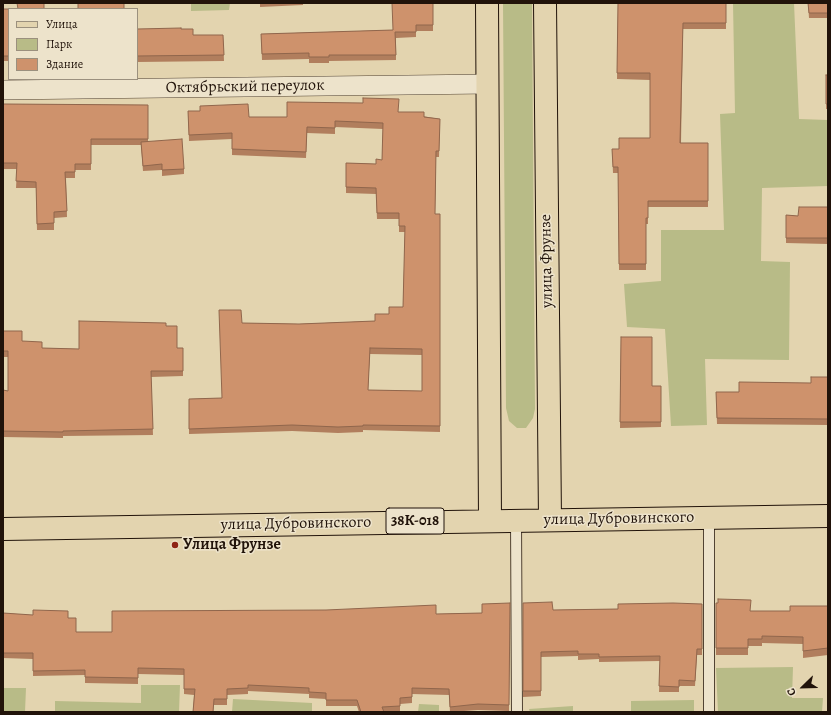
<!DOCTYPE html>
<html>
<head>
<meta charset="utf-8">
<style>
  body { margin:0 }
  #map { position:relative; width:831px; height:715px; overflow:hidden; background:#e3d4af; font-family:Alegreya,serif }
  canvas { display:block }
  .frame { position:absolute; inset:0; border:4px solid #21130a; pointer-events:none }
  .legend { position:absolute; left:8px; top:8px; width:130px; height:72px; box-sizing:border-box; background:#ede3cb; border:1px solid #9b907e; margin:0; padding:5px 7px; list-style:none; font-size:12px; color:#21130a }
  .legend li { display:flex; align-items:center; gap:8px; height:20px }
  .legend b { width:20px; border:1px solid #9b907e }
  .north { position:absolute; left:783px; top:667px; width:40px; height:40px; -webkit-text-stroke:3px #ede3cb; paint-order:stroke; rotate:247deg; font-size:11px; font-weight:700; line-height:16px; text-align:center; color:#21130a }
  .north::after { content:''; display:block; margin:auto; width:14px; height:18px; background:#21130a; clip-path:polygon(50% 0,100% 100%,50% 72%,0 100%) }
</style>
</head>
<body>
<div id="map">
<canvas width="831" height="715"></canvas>
<div class="frame"></div>
<ul class="legend">
<li><b style="height:5px;background:#e3d4af"></b>Улица</li>
<li><b style="height:11px;background:#b8bb87"></b>Парк</li>
<li><b style="height:11px;background:#ce926c"></b>Здание</li>
</ul>
<div class="north">С</div>
</div>
<script>
const g = document.querySelector('canvas').getContext('2d');
g.lineJoin = 'round';
function fillPath(path, color) {
  g.fillStyle = color;
  g.fill(path, 'evenodd');
}
function poly(rows) {
  const path = new Path2D();
  for (const r of rows) {
    path.moveTo(r[0], r[1]);
    for (let i = 2; i < r.length; i += 2) path.lineTo(r[i], r[i + 1]);
  }
  return path;
}
function stroke(path, color, width, dash) {
  g.strokeStyle = color;
  g.lineWidth = width;
  g.lineCap = dash ? 'butt' : 'round';
  g.setLineDash(dash || []);
  g.stroke(path);
}
function write(font, color, halo, rows, align = 'center') {
  g.font = font + ' Alegreya,serif';
  g.lineWidth = 3;
  g.setLineDash([]);
  g.textBaseline = 'middle';
  g.strokeStyle = halo;
  g.fillStyle = color;
  for (const [text, x, y, turn = 0] of rows) {
    g.save();
    g.translate(x, y);
    g.rotate((+turn || 0) * Math.PI / 180);
    g.textAlign = isNaN(turn) ? turn : align;
    if (halo) g.strokeText(text, 0, 0);
    g.fillText(text, 0, 0);
    g.restore();
  }
}
fillPath(poly([
  [191,3,230,3,229,10,191,11],
  [503,3,532,3,535,409,533,418,526,428,517,428,509,421,506,408],
  [733,3,794,3,799,119,828,120,828,186,762,188,761,261,790,262,789,360,705,359,707,425,671,426,665,329,627,327,624,284,661,281,661,230,724,230,720,114,735,113],
  [793,667,792,698,823,698,822,712,718,712,716,668],
  [141,685,180,685,179,712,55,712,55,701,141,703],
  [3,688,26,688,25,712,3,712],
  [233,699,312,703,312,712,232,712],
  [694,700,694,712,631,712,631,701],
  [419,704,439,705,439,712,418,712],
  [573,706,573,712,530,712,529,709]
]), '#b8bb87');
const lane = poly([
  [709,518,709,712],
  [516,520,517,712]
]);
const street = poly([
  [3,90,488,84]
]);
const primary = poly([
  [487,3,490,520],
  [545,3,550,520],
  [3,529,828,516]
]);
stroke(lane, '#524333', 12);
stroke(street, '#524333', 20);
stroke(primary, '#21130a', 24);
stroke(lane, '#ede3cb', 10);
stroke(street, '#ede3cb', 19);
stroke(primary, '#e3d4af', 22);
fillPath(poly([
  [260,3,303,3,303,5,260,7],
  [433,3,433,31,416,31,416,37,396,38,396,60,329,61,329,63,309,63,309,59,262,60,261,34,393,30],
  [618,3,726,3,726,29,683,29,681,143,708,143,708,207,648,207,648,224,646,224,646,270,619,270,618,173,613,173,612,149,619,149,650,138,650,80,617,79],
  [808,3,828,3,828,18,809,18],
  [3,9,44,9,9,9,9,61,3,61],
  [137,29,181,29,193,35,223,35,224,61,137,62],
  [826,75,828,75,828,109,826,109],
  [3,104,148,105,148,142,184,169,184,174,162,176,162,170,143,171,141,145,91,145,91,170,75,170,75,178,66,178,67,217,54,218,54,230,37,230,36,188,16,188,17,169,3,169],
  [188,111,249,117,287,117,398,112,440,119,439,157,436,157,435,214,440,214,440,432,363,430,363,432,338,433,292,431,189,434,189,399,222,398,242,323,299,324,375,321,403,307,405,232,399,232,399,219,377,219,376,194,346,193,346,163,376,164,382,160,383,129,335,127,335,134,307,133,306,158,232,155,232,139,189,141],
  [370,354,422,355,422,391,368,390],
  [828,207,828,244,786,243,786,215,798,216],
  [166,326,177,348,183,348,183,376,151,377,153,435,63,436,63,438,3,437,3,390,8,391,8,357,3,357,3,331,22,341,42,348,79,349],
  [621,337,652,386,661,386,661,427,620,428],
  [828,377,828,425,717,424,716,392,739,392,811,383],
  [510,603,509,711,478,710,450,712,449,695,412,694,412,703,400,704,400,712,359,712,357,706,326,706,326,699,309,698,309,694,248,691,248,694,227,695,227,705,214,705,213,712,193,712,194,695,184,694,184,675,138,674,138,684,85,683,85,675,33,676,33,659,3,658,3,613,68,618,76,632,112,632,436,614,482,613],
  [523,603,553,610,618,609,702,604,702,655,697,655,695,686,679,686,679,692,659,692,660,661,599,662,599,659,578,660,578,656,541,657,541,696,523,697],
  [716,603,751,611,790,611,828,606,828,655,803,658,803,644,762,643,762,646,748,646,748,655,716,655]
]), '#b17e5d');
const building = poly([
  [17,3,44,3,44,9,9,9,9,56,3,56,3,9,18,9,17,3],
  [78,3,124,3,124,9,78,9,78,3],
  [392,3,433,3,433,25,416,25,416,32,395,32,396,55,329,55,329,57,309,57,309,53,262,54,261,34,393,30,392,3],
  [618,3,726,3,726,23,683,23,680,143,708,143,708,201,648,201,648,218,646,218,646,264,619,264,618,167,613,167,612,149,619,149,619,138,650,138,650,73,617,73,618,3],
  [808,3,828,3,828,13,809,13,808,3],
  [181,28,181,29,193,29,193,35,223,35,224,55,137,56,137,29,181,28],
  [826,75,828,75,828,104,826,104,826,75],
  [363,98,399,99,398,112,424,112,424,117,440,119,439,151,436,151,435,214,440,214,440,426,363,425,363,426,338,427,292,425,189,429,189,399,222,398,219,310,241,310,242,323,299,324,375,321,375,314,389,314,389,307,403,307,405,226,399,226,399,213,377,213,376,188,346,187,346,163,376,164,376,159,382,160,383,123,335,121,335,128,307,127,306,152,232,149,232,133,189,135,188,111,200,111,200,106,248,104,249,117,287,117,287,102,363,103,363,98],
  [370,348,422,349,422,391,368,390,370,348],
  [3,104,148,105,148,139,91,139,91,164,75,164,75,172,65,172,67,211,54,212,54,223,37,224,36,182,16,181,17,163,3,163,3,104],
  [182,139,184,169,162,170,162,164,143,166,141,142,182,139],
  [799,207,828,207,828,238,786,238,786,215,798,216,799,207],
  [79,321,166,323,166,326,177,326,177,348,183,348,183,371,151,371,153,429,63,431,63,432,3,431,3,390,8,391,8,351,3,351,3,331,22,331,22,341,42,342,42,348,79,349,79,321],
  [621,337,652,337,652,386,661,386,661,422,620,422,621,337],
  [811,377,828,377,828,419,717,418,716,392,739,392,739,382,811,383,811,377],
  [718,599,751,600,750,611,790,611,790,606,828,606,828,648,803,651,803,637,762,636,762,639,748,639,748,648,716,648,716,603,718,603,718,599],
  [552,602,553,610,618,609,618,604,673,603,702,604,702,649,697,649,695,681,679,680,679,687,659,686,660,656,599,657,599,654,578,654,578,651,541,652,541,691,523,691,523,603,552,602],
  [510,603,509,705,478,704,450,707,449,689,412,688,412,697,400,698,400,706,382,707,384,712,361,712,357,700,326,700,326,693,309,692,309,688,248,685,248,688,227,689,227,699,214,699,213,712,193,712,195,689,184,689,184,669,138,668,138,678,85,677,85,670,33,671,33,653,3,653,3,613,33,615,33,610,68,611,68,618,76,618,76,632,112,632,112,611,326,610,436,605,436,614,482,613,482,604,510,603]
]);
fillPath(building, '#ce926c');
stroke(building, '#90664c', 1);
for (const [x, y, r, color] of [
  [175,545,4,"#8f2418"]
]) {
  const dot = new Path2D();
  dot.arc(x, y, r, 0, 2 * Math.PI);
  g.fillStyle = color;
  g.fill(dot);
  stroke(dot, '#ede3cb', 1.5);
}
for (const [x, y, w] of [
  [415,521,58]
]) {
  const box = new Path2D();
  box.roundRect(x - w / 2, y - 13, w, 26, 3);
  g.fillStyle = '#ede3cb';
  g.fill(box);
  stroke(box, '#21130a', 1);
}
write('bold 15px', '#21130a', null, [
  ["38К-018",415,521]
]);
write('16px', '#21130a', '#ede3cb', [
  ["Октябрьский переулок",245,87,-1],
  ["улица Фрунзе",547,261,-91],
  ["улица Дубровинского",619,519,-1],
  ["улица Дубровинского",296,524,-1]
]);
write('bold 16px', '#21130a', '#ede3cb', [
  ["Улица Фрунзе",183,545]
], 'left');
</script>
</body>
</html>
